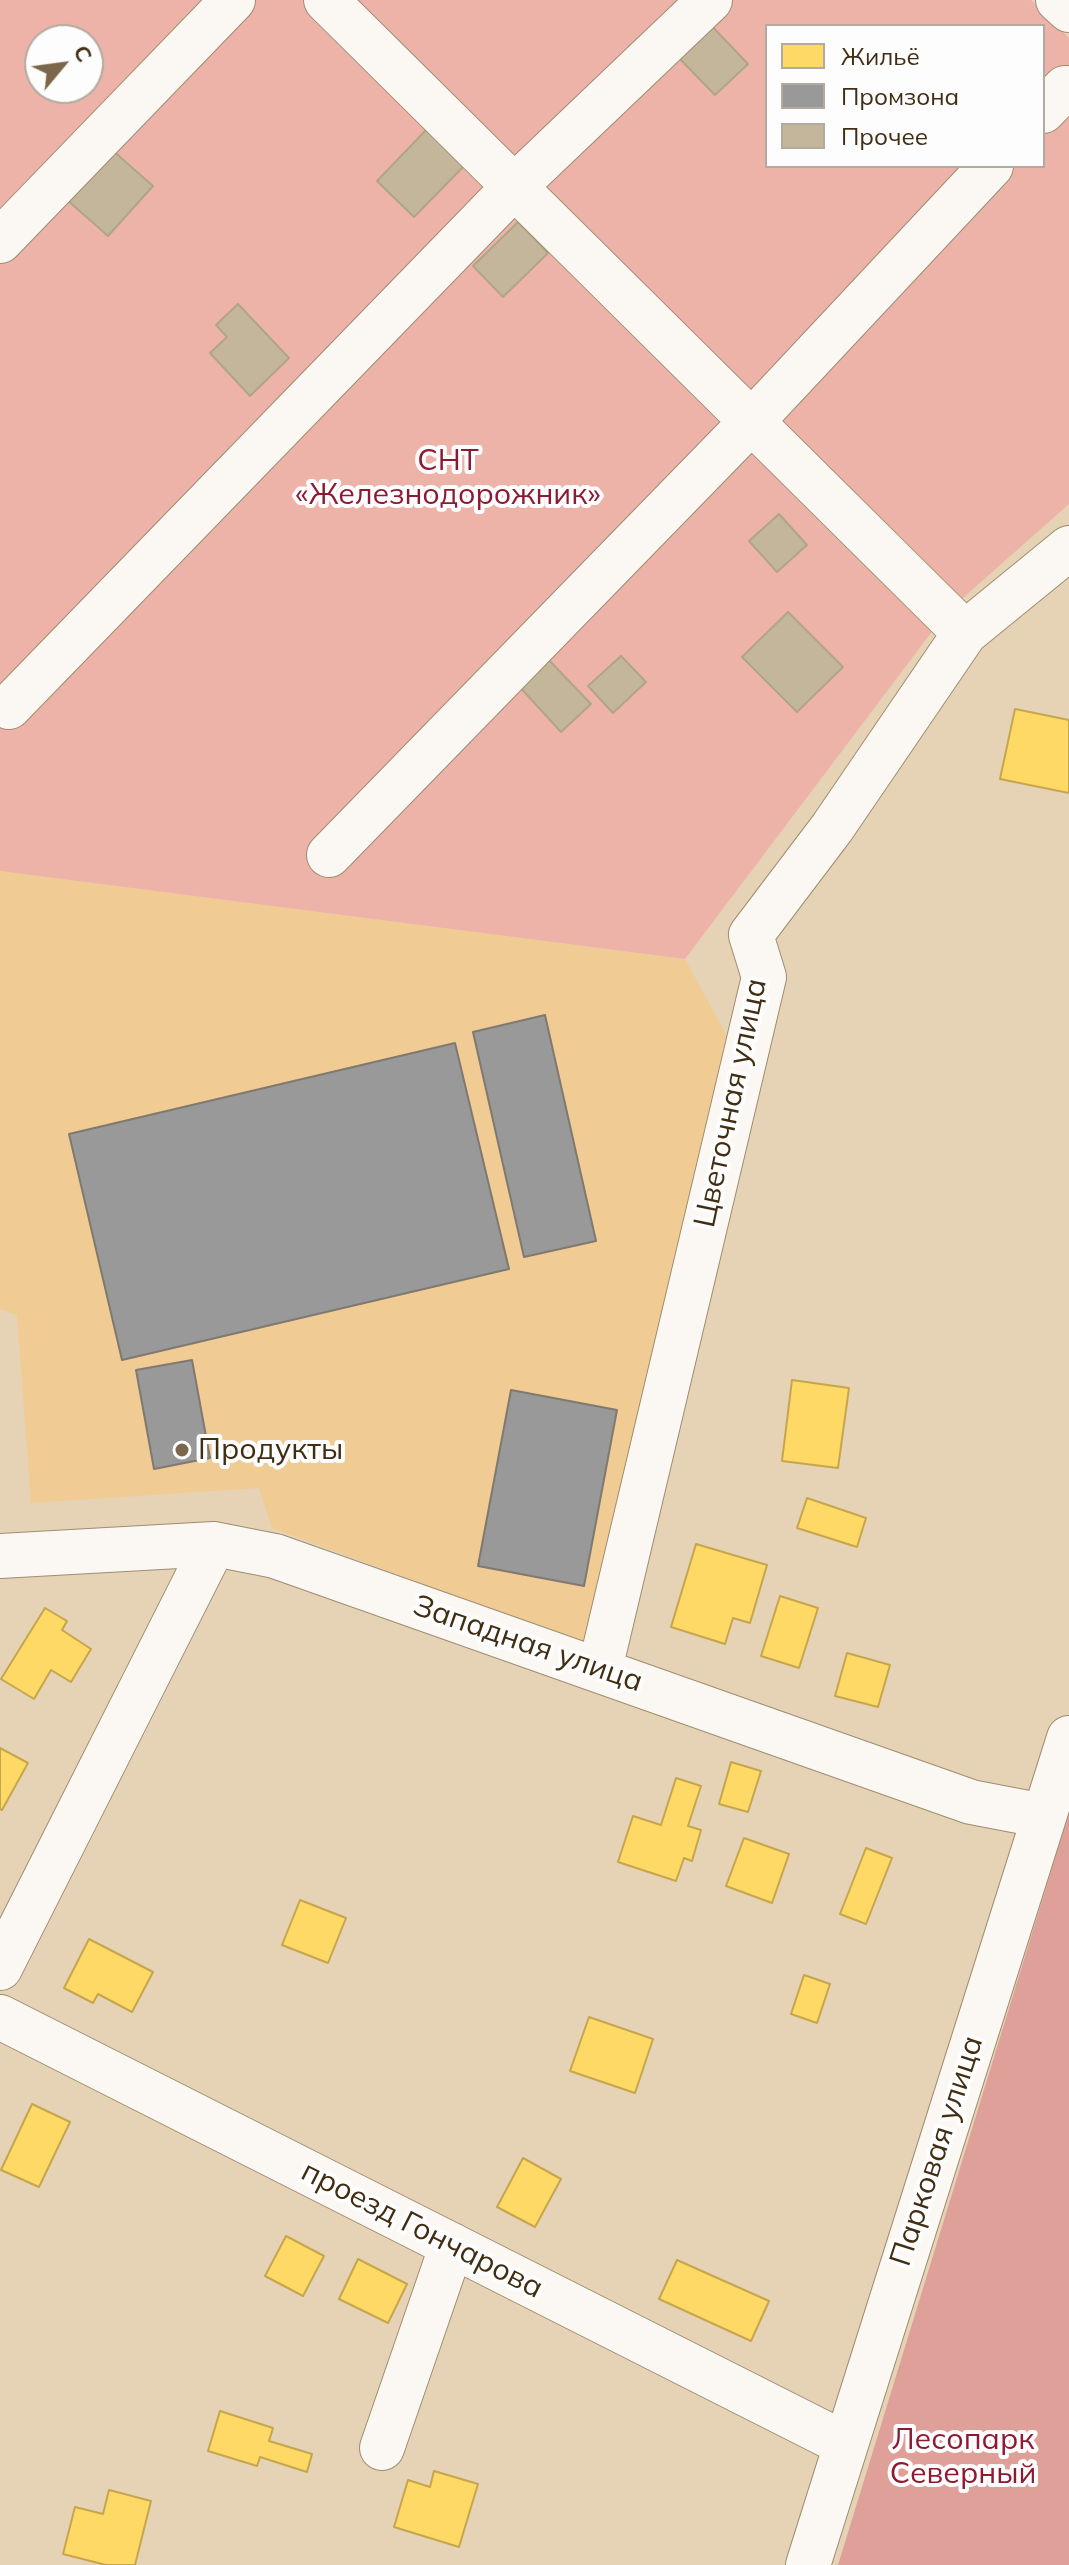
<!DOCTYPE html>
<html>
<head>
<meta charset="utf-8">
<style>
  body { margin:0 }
  #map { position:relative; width:1069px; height:2565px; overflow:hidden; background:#e6d2b5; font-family:Mulish,sans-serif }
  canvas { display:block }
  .legend { position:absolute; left:765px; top:24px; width:280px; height:144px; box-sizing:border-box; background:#fdfdfd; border:2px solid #b2aa9f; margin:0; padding:10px 14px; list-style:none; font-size:24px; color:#412e12 }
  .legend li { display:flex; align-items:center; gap:16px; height:40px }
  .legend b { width:40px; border:2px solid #b2aa9f }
  .north { position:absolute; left:24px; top:24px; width:80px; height:80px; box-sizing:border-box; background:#fdfdfd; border:2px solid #b2aa9f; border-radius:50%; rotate:61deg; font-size:22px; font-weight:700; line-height:32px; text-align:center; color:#412e12 }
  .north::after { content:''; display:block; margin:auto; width:28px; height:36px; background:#7b674b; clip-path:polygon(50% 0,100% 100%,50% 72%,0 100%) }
</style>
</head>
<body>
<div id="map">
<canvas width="1069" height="2565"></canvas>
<ul class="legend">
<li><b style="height:22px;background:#ffd966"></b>Жильё</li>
<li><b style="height:22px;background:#999"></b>Промзона</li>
<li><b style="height:22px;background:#c3b69b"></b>Прочее</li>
</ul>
<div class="north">С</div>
</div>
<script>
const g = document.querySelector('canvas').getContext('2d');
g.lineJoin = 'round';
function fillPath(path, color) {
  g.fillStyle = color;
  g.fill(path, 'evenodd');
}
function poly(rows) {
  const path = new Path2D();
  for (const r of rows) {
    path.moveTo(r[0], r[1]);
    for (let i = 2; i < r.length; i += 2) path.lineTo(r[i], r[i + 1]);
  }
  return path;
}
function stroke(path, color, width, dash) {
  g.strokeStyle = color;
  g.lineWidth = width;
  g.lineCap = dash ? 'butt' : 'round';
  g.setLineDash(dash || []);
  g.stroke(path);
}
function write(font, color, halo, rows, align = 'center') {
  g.font = font + ' Mulish,sans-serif';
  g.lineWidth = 8;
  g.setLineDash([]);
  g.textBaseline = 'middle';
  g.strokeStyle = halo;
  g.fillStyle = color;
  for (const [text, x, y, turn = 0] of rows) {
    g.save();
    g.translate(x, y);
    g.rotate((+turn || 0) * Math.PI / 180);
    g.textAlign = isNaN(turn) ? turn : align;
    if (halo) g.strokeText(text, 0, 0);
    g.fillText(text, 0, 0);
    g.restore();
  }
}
fillPath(poly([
  [0,871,685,959,736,1053,586,1644,272,1528,259,1488,31,1503,17,1315,0,1309]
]), '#f1cb94');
fillPath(poly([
  [0,0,1031,0,1069,38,1069,504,946,613,685,959,0,871],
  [767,26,1043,26,1043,166,767,166],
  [40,40,88,40,88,88,40,88]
]), '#edb3a9');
fillPath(poly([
  [1069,1814,1069,2565,838,2565,1057,1852]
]), '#dea098');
const homes = poly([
  [1015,709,1069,720,1069,793,1000,779,1015,709],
  [792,1380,849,1388,838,1468,782,1461,792,1380],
  [807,1498,866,1518,857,1547,797,1528,807,1498],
  [696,1544,767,1565,750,1623,733,1618,725,1644,671,1627,696,1544],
  [780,1596,818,1608,799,1668,761,1656,780,1596],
  [45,1608,67,1621,62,1630,91,1649,71,1682,51,1670,34,1699,1,1679,45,1608],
  [847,1653,890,1665,878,1707,835,1696,847,1653],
  [0,1748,28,1763,2,1810,0,1809,0,1748],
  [731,1762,761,1771,748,1812,719,1804,731,1762],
  [676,1778,701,1786,688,1826,701,1830,692,1861,684,1858,676,1881,618,1862,633,1816,661,1825,676,1778],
  [744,1838,789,1854,772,1903,726,1886,744,1838],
  [866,1848,892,1858,866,1924,840,1914,866,1848],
  [300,1900,346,1918,328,1963,282,1945,300,1900],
  [89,1939,153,1972,132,2012,98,1994,93,2003,64,1988,89,1939],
  [804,1975,830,1984,817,2023,791,2014,804,1975],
  [589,2017,653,2039,635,2093,570,2071,589,2017],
  [32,2104,70,2122,39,2187,1,2170,32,2104],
  [523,2158,561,2179,535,2227,497,2207,523,2158],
  [286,2236,324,2256,303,2296,265,2276,286,2236],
  [358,2259,407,2284,388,2323,339,2299,358,2259],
  [677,2260,769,2301,751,2341,659,2299,677,2260],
  [220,2411,273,2428,269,2441,312,2454,307,2472,260,2457,257,2466,208,2451,220,2411],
  [434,2471,478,2484,459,2547,394,2527,408,2480,430,2487,434,2471],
  [109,2490,151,2501,135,2565,106,2565,63,2554,75,2507,103,2514,109,2490]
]);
fillPath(homes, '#ffd966');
stroke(homes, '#c6a64d', 2);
const industry = poly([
  [545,1015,596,1241,524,1257,473,1032,545,1015],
  [455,1043,509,1269,122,1360,69,1134,455,1043],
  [192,1360,210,1458,154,1469,136,1370,192,1360],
  [511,1390,617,1410,584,1586,478,1566,511,1390]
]);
fillPath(industry, '#999');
stroke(industry, '#7f7970', 2);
const building = poly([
  [707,21,748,64,715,95,674,53,707,21],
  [427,129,465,165,414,217,377,181,427,129],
  [111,149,153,186,108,236,66,199,111,149],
  [518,222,548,253,503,297,473,266,518,222],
  [238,304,289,358,250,396,210,353,227,337,216,325,238,304],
  [779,514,807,545,777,572,749,541,779,514],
  [788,612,843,667,797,712,742,657,788,612],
  [621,656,646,682,613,713,588,686,621,656],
  [546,657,591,704,561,732,517,684,546,657]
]);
fillPath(building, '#c3b69b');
stroke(building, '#b1a488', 2);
const minor = poly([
  [326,0,965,633],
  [1058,0,1069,10],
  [1043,111,1065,88],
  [0,241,233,0],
  [9,707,515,186,710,0],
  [329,855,753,420,991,166],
  [0,1556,214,1544,275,1556,971,1802,1044,1816],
  [600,1669,764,977,751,935,832,828,965,633,1069,548],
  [0,1968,214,1544],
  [0,2017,845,2444],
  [382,2448,452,2245],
  [808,2565,1069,1738]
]);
stroke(minor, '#9e8d71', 46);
stroke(minor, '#fbf8f4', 44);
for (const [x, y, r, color] of [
  [182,1450,8,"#7b674b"]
]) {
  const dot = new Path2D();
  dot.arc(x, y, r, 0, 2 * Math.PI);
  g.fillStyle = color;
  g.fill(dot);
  stroke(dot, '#fdfdfd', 3);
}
write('30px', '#8d1a32', '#fdfdfd', [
  ["СНТ",448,461],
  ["«Железнодорожник»",448,495],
  ["Лесопарк",963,2440],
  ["Северный",963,2474]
]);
write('30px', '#412e12', '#fdfdfd', [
  ["Цветочная улица",731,1103,-78],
  ["Западная улица",528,1644,19],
  ["Парковая улица",937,2151,-72],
  ["проезд Гончарова",422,2230,27]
]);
write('30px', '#412e12', '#fdfdfd', [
  ["Продукты",198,1450]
], 'left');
</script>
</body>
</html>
